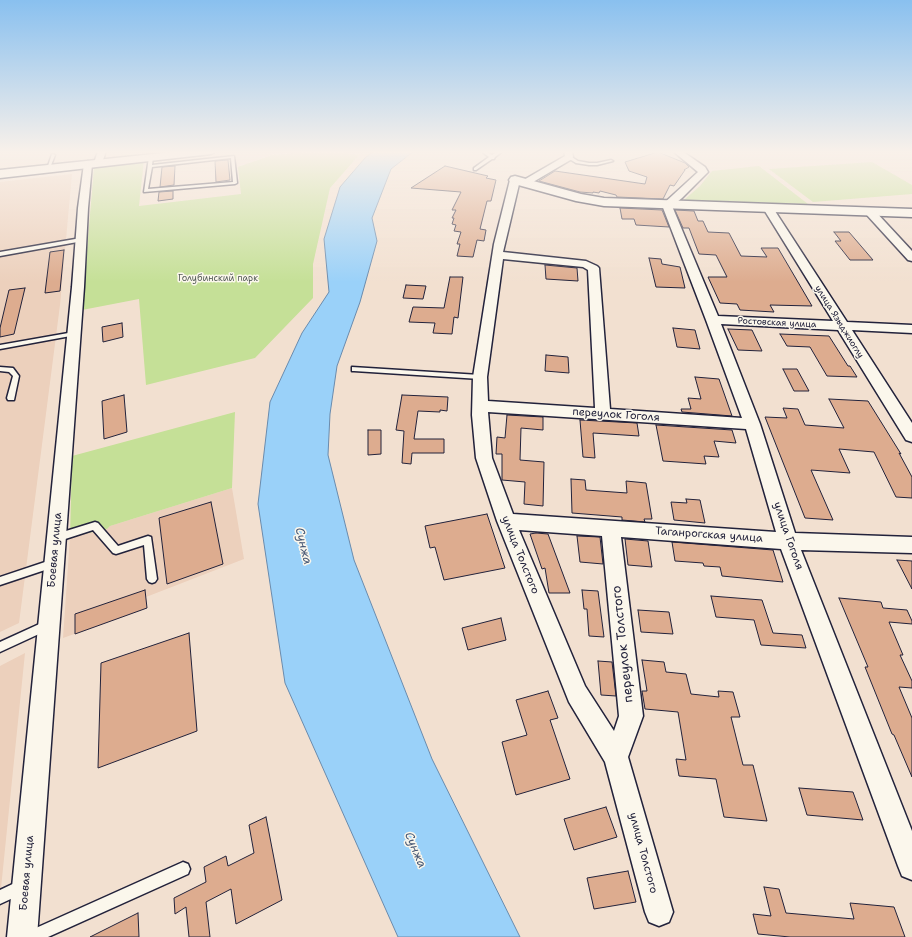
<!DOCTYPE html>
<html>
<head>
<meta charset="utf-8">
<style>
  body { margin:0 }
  canvas { display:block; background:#f2e0d0 }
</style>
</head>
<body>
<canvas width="912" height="937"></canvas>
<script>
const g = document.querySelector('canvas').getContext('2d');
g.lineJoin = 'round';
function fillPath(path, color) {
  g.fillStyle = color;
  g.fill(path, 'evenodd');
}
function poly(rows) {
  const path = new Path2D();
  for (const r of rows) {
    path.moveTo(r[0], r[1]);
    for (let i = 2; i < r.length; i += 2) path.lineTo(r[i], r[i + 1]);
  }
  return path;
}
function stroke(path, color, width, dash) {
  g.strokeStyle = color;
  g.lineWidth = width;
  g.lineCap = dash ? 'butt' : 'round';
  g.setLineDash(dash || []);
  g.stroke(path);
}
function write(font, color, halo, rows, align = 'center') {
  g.font = font + ' "Shantell Sans",sans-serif';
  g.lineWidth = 3;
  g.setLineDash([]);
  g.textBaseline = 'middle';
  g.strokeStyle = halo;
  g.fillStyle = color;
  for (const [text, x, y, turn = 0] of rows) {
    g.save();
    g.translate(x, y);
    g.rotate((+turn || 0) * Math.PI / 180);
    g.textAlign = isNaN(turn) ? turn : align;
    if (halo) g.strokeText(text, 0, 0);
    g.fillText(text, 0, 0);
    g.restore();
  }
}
fillPath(poly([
  [72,174,60,305,19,623,0,632,0,633,0,182],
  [232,488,244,559,146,597,147,608,63,638,70,537,107,529,110,526],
  [25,653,0,898,0,666]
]), '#ecd0bc');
fillPath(poly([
  [335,151,359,155,330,188,313,264,313,298,255,358,146,385,139,299,82,310,94,167,144,160,139,206,241,194,238,167,272,155,304,152],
  [872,162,912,185,912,194,813,202,769,169],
  [759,166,808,204,684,200,700,186,712,171],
  [235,412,232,488,110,526,107,529,70,537,72,456]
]), '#c5e097');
const water = poly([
  [374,151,414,151,391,169,372,218,377,241,360,302,337,366,330,414,328,455,354,560,432,759,520,937,398,937,285,683,258,504,270,402,302,333,329,292,324,239,340,187,365,158,374,151]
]);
fillPath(water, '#9ad1f9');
stroke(water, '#6a8bad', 1);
const building = poly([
  [658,152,685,163,689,167,684,170,685,170,674,186,670,185,663,199,617,197,616,195,600,191,599,193,593,192,593,193,580,192,539,181,555,171,645,184,647,177,629,171,625,162,658,152],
  [228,160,230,180,216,182,215,161,228,160],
  [175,166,174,185,160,187,162,167,175,166],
  [445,166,488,176,486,178,496,180,491,201,487,201,480,229,486,230,484,241,477,240,473,257,457,256,460,244,457,244,461,232,454,231,456,225,452,224,454,218,452,218,456,210,452,210,461,192,411,188,445,166],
  [173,191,173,199,158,201,159,192,173,191],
  [620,208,662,210,669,227,636,225,634,219,622,219,620,208],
  [675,210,694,211,698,221,703,221,708,232,729,233,741,256,767,257,761,248,778,248,812,306,770,305,774,312,740,310,737,304,720,303,708,277,727,277,716,255,699,254,689,228,683,228,675,210],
  [834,232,849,232,873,260,850,260,835,241,841,241,834,232],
  [64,250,60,291,45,293,50,252,64,250],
  [649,258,661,259,662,264,680,267,685,288,656,287,649,258],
  [545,265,577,268,578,281,546,279,545,265],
  [450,277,463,277,458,318,454,317,452,334,433,333,435,323,409,322,413,307,444,308,450,277],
  [406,285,426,286,423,299,403,298,406,285],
  [25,288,14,334,0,337,0,328,9,290,25,288],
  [122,323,123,337,103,342,102,327,122,323],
  [673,328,695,330,700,349,677,347,673,328],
  [728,329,752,330,762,351,738,350,728,329],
  [780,334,829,336,848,366,850,366,857,377,827,376,810,347,787,346,780,334],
  [546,355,568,357,569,373,545,371,546,355],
  [783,369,797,369,809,391,794,391,783,369],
  [695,377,719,379,732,416,682,412,681,409,691,409,688,398,701,399,695,377],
  [124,395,127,432,104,439,102,401,124,395],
  [402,395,448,397,447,411,440,410,440,412,418,411,414,439,444,439,444,453,412,453,411,464,402,463,404,431,396,430,402,395],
  [829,399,868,401,901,454,899,453,912,477,912,498,896,497,874,452,839,449,850,473,811,470,833,520,805,518,765,417,787,418,783,408,798,409,805,425,844,428,829,399],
  [507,415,543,417,543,430,521,428,520,460,544,462,543,506,524,504,525,482,502,480,502,454,496,454,497,437,505,438,507,415],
  [580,420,637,423,639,436,593,433,595,458,583,457,580,420],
  [656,425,732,430,736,443,714,441,719,457,704,456,706,464,663,461,656,425],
  [368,430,381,430,381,454,368,455,368,430],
  [571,479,585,480,586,490,627,493,626,481,646,483,652,519,644,519,645,522,622,520,622,517,572,513,571,479],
  [686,499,700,500,705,523,674,520,671,502,687,503,686,499],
  [211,502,223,564,167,584,159,518,211,502],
  [487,514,505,568,444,580,435,547,430,548,425,526,487,514],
  [536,533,548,534,570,593,549,593,545,568,542,569,530,534,536,533],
  [577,536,600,537,603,564,580,562,577,536],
  [625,539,648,541,652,567,628,565,625,539],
  [672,542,773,550,783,582,722,576,720,567,704,566,703,563,675,561,672,542],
  [897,560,912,561,912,589,897,560],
  [145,590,147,608,75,634,75,614,145,590],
  [582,590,598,591,604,637,589,636,587,609,584,609,582,590],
  [711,596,762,600,773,633,802,635,806,648,761,645,754,620,716,617,711,596],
  [839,598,881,602,883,608,907,610,912,621,912,624,889,622,903,655,900,655,912,681,912,688,899,687,912,718,912,777,894,735,892,734,865,667,868,667,839,598],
  [638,610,669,612,673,634,641,632,638,610],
  [501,618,506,640,468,650,462,628,501,618],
  [189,633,197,731,98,768,101,663,189,633],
  [642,660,664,662,666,672,686,674,691,694,719,697,718,691,733,692,740,717,731,717,743,765,753,765,767,821,724,817,716,779,679,776,676,759,686,760,678,712,645,709,642,691,647,691,642,660],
  [598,661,612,662,616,696,601,695,598,661],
  [548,691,558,718,550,720,570,779,516,795,502,742,527,735,516,700,548,691],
  [799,788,853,792,863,820,807,815,799,788],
  [606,807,617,837,574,850,564,819,606,807],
  [266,817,282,900,236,924,231,889,206,902,210,937,189,937,186,907,175,914,174,898,206,882,204,867,226,856,228,866,254,853,249,825,266,817],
  [628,871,636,902,594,909,587,878,628,871],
  [764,887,779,889,786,913,854,919,850,903,894,907,905,937,790,937,758,934,753,914,771,916,764,887],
  [138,913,139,937,90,937,138,913]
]);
fillPath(building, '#ddac8f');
stroke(building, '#22223b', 1);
const lane = poly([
  [481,151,485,151,492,155,499,151,503,151,495,157,494,159,492,159,476,170,474,170,474,168,489,157,481,151],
  [52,154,55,155,50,168,47,169,52,154],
  [151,156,153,157,152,165,234,156,237,183,235,184,144,192,149,157,151,156],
  [231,158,233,182,148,189,152,167,231,158],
  [568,156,570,156,578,161,589,163,597,163,611,160,613,161,597,165,589,165,576,163,568,158,568,156],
  [81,238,84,240,83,241,0,256,0,252,81,238],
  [74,332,77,334,76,335,0,349,0,345,74,332],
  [0,367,13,368,19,376,14,400,8,400,7,398,13,376,9,372,0,371,0,367],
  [352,367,480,375,483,377,480,379,354,371,352,371,352,367],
  [95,522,98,523,118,546,148,536,151,537,157,579,155,582,152,583,149,582,147,579,144,545,116,554,113,553,93,530,56,542,53,541,52,538,53,535,95,522],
  [54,559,57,560,59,563,57,566,0,585,0,577,54,559],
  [48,620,52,622,53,625,52,628,0,652,0,642,48,620],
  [183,862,188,864,190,869,188,874,48,937,25,937,27,932,183,862],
  [21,880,26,882,28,887,26,892,0,904,0,890,21,880]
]);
const street = poly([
  [98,151,106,151,102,163,98,166,94,163,98,151],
  [564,151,572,151,573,157,572,159,528,185,522,185,520,183,522,181,565,156,564,151],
  [673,151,682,151,705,167,708,172,682,198,672,206,718,316,833,321,763,208,768,205,773,208,847,322,912,325,912,333,852,330,912,423,912,442,906,440,838,330,721,324,760,424,795,533,912,537,912,553,801,550,912,831,912,880,902,876,898,866,781,549,621,537,643,716,628,757,673,912,669,922,659,926,649,922,645,912,605,762,569,702,497,521,476,458,472,415,473,377,494,244,510,180,515,177,520,180,503,252,586,261,597,266,599,268,610,409,742,418,706,320,662,205,698,172,673,151],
  [503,259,583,267,588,270,595,408,488,401,487,377,503,259],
  [488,412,746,429,776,532,513,514,492,458,488,412],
  [519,530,602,536,619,716,614,731,585,686,519,530],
  [88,161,92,164,88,208,84,287,37,937,7,937,72,287,78,208,84,164,88,161],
  [870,209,874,210,912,251,912,261,908,260,866,214,865,212,866,210,870,209]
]);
const secondary = poly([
  [182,151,217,151,211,154,0,178,0,170,182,151],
  [515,176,581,194,604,198,912,209,912,217,604,206,576,201,511,183,509,180,511,177,515,176]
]);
stroke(lane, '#22223b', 3);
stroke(street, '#22223b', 3);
stroke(secondary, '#22223b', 3);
fillPath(lane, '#fbf7ec');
fillPath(street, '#fbf7ec');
fillPath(secondary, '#fbf7ec');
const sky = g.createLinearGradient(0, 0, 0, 282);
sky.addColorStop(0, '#89c0ef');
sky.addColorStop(0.54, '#f9f1ea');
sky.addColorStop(1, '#f9f1ea00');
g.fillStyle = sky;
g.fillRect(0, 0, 912, 282);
write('9px', '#535b57', '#fbf7ec', [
  ["Голубинский парк",218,279]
]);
write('9px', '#22223b', '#fbf7ec', [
  ["улица Языджиоглу",839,322,58],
  ["Ростовская улица",777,323,3]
]);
write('11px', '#22223b', '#fbf7ec', [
  ["переулок Гоголя",616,415,4],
  ["Таганрогская улица",709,535,4],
  ["улица Гоголя",788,536,71],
  ["Боевая улица",55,550,-85],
  ["улица Толстого",520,555,68],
  ["улица Толстого",643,853,75],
  ["Боевая улица",27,873,-85]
]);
write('italic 12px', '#465774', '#fbf7ec', [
  ["Сунжа",303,546,76],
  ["Сунжа",415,850,67]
]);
write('13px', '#22223b', '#fbf7ec', [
  ["переулок Толстого",623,644,-96]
]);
</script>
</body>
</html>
